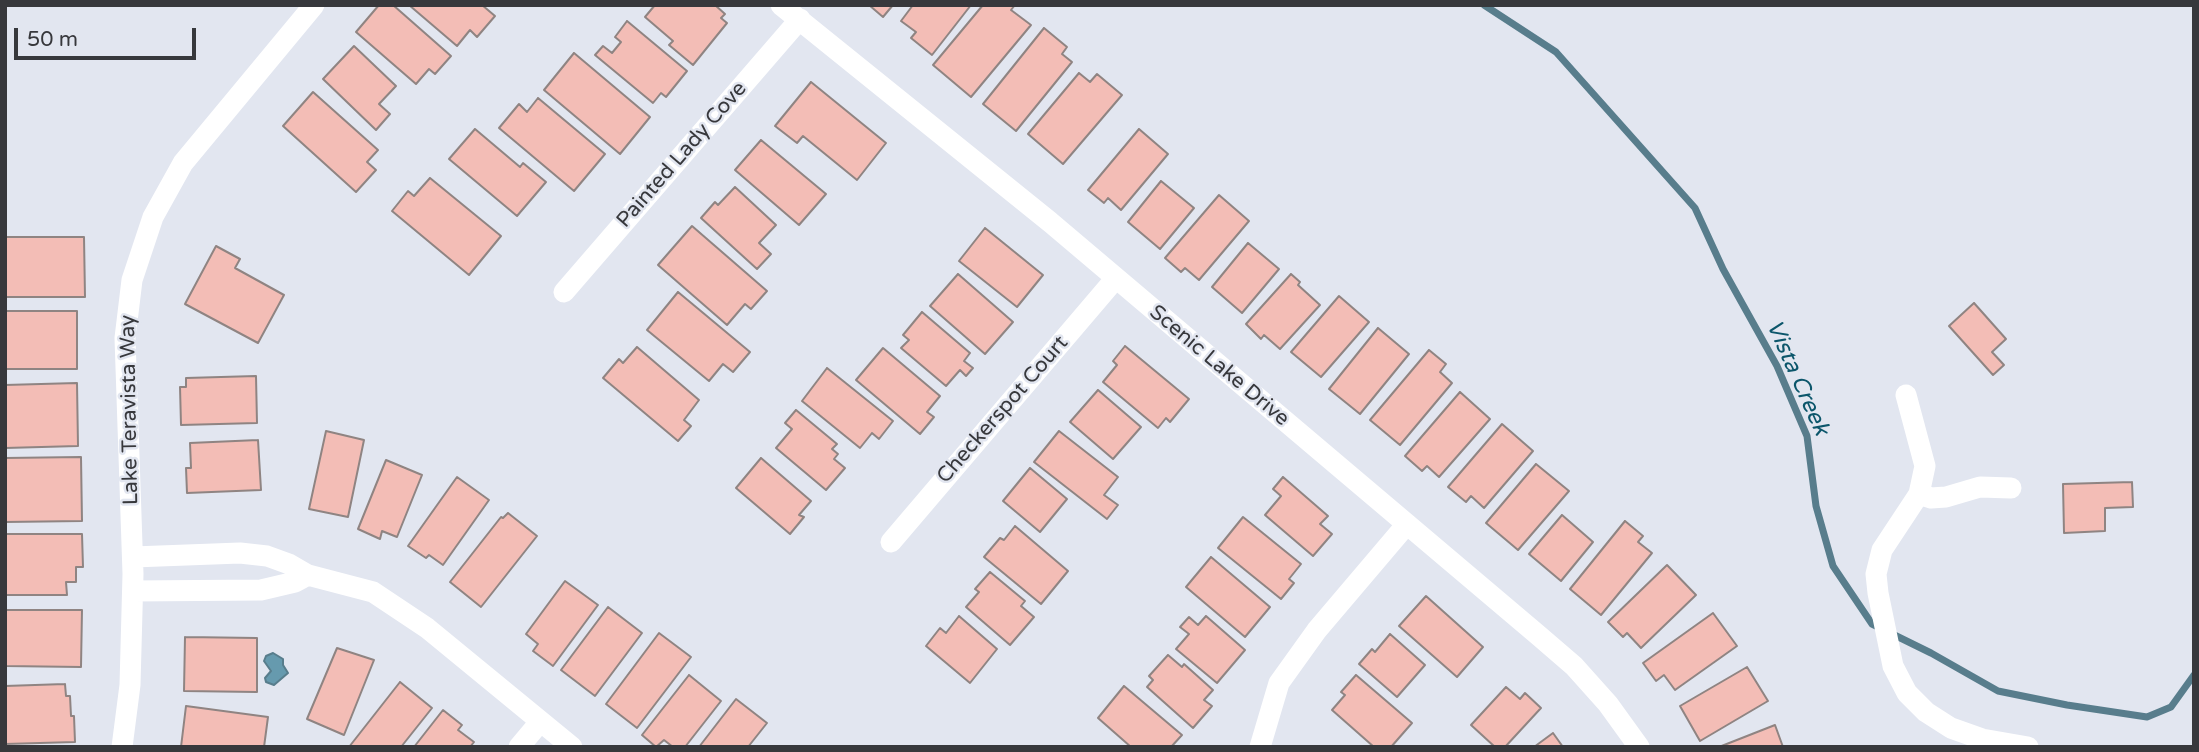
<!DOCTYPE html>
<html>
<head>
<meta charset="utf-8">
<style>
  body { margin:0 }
  #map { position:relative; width:2199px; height:752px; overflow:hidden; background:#e2e6f0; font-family:"Varela Round",sans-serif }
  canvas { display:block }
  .frame { position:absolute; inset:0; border:7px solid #37383c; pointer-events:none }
  .scale { position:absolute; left:14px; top:28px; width:182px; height:32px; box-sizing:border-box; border:4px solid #37383c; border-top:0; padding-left:9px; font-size:21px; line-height:24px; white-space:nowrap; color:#37383c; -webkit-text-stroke:5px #e2e6f0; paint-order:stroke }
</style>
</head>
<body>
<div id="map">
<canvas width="2199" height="752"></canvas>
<div class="frame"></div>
<div class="scale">50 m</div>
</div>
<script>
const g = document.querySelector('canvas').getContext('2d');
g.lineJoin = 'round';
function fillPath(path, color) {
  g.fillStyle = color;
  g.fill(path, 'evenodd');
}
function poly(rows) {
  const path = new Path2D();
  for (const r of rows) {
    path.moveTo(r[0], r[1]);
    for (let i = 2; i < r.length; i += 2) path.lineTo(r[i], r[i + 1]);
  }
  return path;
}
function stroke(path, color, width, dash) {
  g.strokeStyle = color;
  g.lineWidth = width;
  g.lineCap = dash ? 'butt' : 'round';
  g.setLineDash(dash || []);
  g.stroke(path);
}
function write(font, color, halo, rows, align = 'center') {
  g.font = font + ' "Varela Round",sans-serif';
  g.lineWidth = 5;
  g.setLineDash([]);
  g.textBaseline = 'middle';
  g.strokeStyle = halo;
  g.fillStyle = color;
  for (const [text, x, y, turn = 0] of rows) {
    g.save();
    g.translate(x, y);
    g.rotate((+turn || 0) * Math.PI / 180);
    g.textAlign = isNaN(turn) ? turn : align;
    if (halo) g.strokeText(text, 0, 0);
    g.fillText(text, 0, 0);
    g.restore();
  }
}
const water = poly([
  [273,653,283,659,283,665,288,673,274,685,266,682,265,678,271,671,264,661,266,656,273,653]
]);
fillPath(water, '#669aae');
stroke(water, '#587d8c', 2);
stroke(poly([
  [1484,5,1556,52,1695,208,1723,269,1777,366,1807,436,1816,506,1833,566,1872,624,1931,653,1998,691,2067,705,2147,717,2171,707,2194,675]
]), '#587d8c', 7);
const building = poly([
  [379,5,393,5,451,56,435,74,429,69,416,84,356,32,379,5],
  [409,5,482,5,495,16,477,37,470,30,457,46,409,5],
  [655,5,715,5,725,14,721,18,727,23,693,65,669,45,673,41,645,17,655,5],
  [869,5,893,5,883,17,869,5],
  [913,5,971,5,932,55,911,38,916,32,901,21,913,5],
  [983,5,1015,5,1011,10,1031,25,971,97,933,65,983,5],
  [627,21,687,71,666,97,661,93,653,103,595,55,603,46,612,53,621,42,615,37,627,21],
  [1044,28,1067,47,1062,54,1072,62,1016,131,983,104,1044,28],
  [354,46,396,86,379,104,390,114,376,130,323,79,354,46],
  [574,53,650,117,620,154,544,90,574,53],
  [1079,73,1090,82,1097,74,1122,95,1063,164,1028,134,1079,73],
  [811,82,886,143,857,180,803,136,797,143,775,126,811,82],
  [313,92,378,150,367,162,376,170,356,192,283,126,313,92],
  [538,98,605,154,574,191,499,128,519,104,527,112,538,98],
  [475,129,520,167,523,163,546,182,517,216,449,159,475,129],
  [1139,129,1168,154,1121,210,1108,198,1104,203,1088,190,1139,129],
  [761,140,826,194,799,225,735,170,761,140],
  [430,178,501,236,469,275,392,211,408,191,414,196,430,178],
  [1161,181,1194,208,1160,249,1128,222,1161,181],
  [735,187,776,225,759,243,771,254,757,269,701,218,715,202,718,205,735,187],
  [1219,195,1249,221,1199,280,1185,268,1181,272,1165,258,1219,195],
  [692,226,767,291,751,309,745,304,727,325,658,265,692,226],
  [985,228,1043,275,1017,307,959,261,985,228],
  [5,237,84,237,85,297,5,297,5,237],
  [1248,243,1279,269,1242,313,1212,287,1248,243],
  [216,246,240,259,235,268,284,295,258,343,185,304,216,246],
  [958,274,1013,322,985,354,930,306,958,274],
  [1291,274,1300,282,1298,285,1320,305,1280,349,1264,335,1261,339,1246,324,1291,274],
  [678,292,750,352,733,372,723,364,709,381,647,330,678,292],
  [1339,296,1369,322,1321,377,1291,352,1339,296],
  [1974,303,2006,339,1992,352,2004,365,1993,375,1949,326,1974,303],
  [5,311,77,311,77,369,5,369,5,311],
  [922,312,970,353,964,361,973,368,966,376,960,370,946,386,901,348,909,340,903,335,922,312],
  [1378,328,1409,354,1360,414,1329,389,1378,328],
  [1125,346,1189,399,1170,422,1166,418,1158,428,1103,382,1117,365,1113,361,1125,346],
  [637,347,699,400,684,420,691,426,678,441,603,378,619,359,623,363,637,347],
  [883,348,940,396,927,412,934,417,920,434,856,380,883,348],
  [1429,350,1446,364,1440,372,1452,383,1400,445,1370,420,1429,350],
  [827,368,893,421,879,439,872,433,860,448,802,401,827,368],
  [256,376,257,423,181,425,180,387,186,387,186,378,256,376],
  [77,383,78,446,5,448,5,385,77,383],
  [1098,390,1141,427,1113,459,1070,422,1098,390],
  [1460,392,1490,419,1439,477,1427,466,1422,471,1405,456,1460,392],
  [796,410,837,444,832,449,838,454,834,459,845,468,826,490,776,448,792,429,785,423,796,410],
  [1502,424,1533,451,1484,508,1471,496,1466,502,1448,487,1502,424],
  [326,431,364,440,348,517,309,509,326,431],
  [1059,431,1118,477,1104,495,1118,505,1107,519,1034,462,1059,431],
  [258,440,261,490,187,493,186,468,191,468,190,443,258,440],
  [81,457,82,521,5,522,5,458,81,457],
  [761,458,811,501,799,515,804,517,790,534,736,488,761,458],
  [386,460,422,475,397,537,382,531,380,539,358,529,386,460],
  [1536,464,1569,491,1518,550,1486,523,1536,464],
  [1030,468,1067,499,1040,532,1003,501,1030,468],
  [457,477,489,500,443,565,429,555,426,558,408,546,457,477],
  [1283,477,1328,516,1320,524,1332,534,1313,556,1265,515,1281,496,1273,489,1283,477],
  [2132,482,2133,507,2105,508,2105,531,2064,533,2063,484,2132,482],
  [508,513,537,536,481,607,450,582,501,517,503,518,508,513],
  [1562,515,1593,542,1561,581,1529,554,1562,515],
  [1243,517,1301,564,1289,579,1294,583,1281,599,1218,548,1243,517],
  [1625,521,1643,536,1638,542,1652,553,1601,615,1570,589,1625,521],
  [1015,526,1068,571,1041,604,984,557,1000,538,1004,540,1015,526],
  [5,534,82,534,83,567,76,567,76,582,66,582,67,595,5,595,5,534],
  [1211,557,1270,607,1245,637,1186,587,1211,557],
  [1667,565,1696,595,1641,648,1627,633,1623,637,1608,622,1667,565],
  [990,572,1025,601,1021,606,1034,617,1010,645,966,607,979,592,975,589,990,572],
  [565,581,598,605,553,666,533,651,538,644,526,634,565,581],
  [1426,596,1483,647,1457,677,1399,626,1426,596],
  [608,607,642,633,595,696,561,670,608,607],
  [5,610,82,610,81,667,5,666,5,610],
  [1713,613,1737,646,1675,690,1664,675,1656,681,1643,663,1713,613],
  [959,616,997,649,970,683,926,646,940,628,946,633,959,616],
  [1206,616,1245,650,1217,683,1176,649,1189,634,1180,627,1189,617,1198,625,1206,616],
  [659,633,691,657,637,728,606,704,659,633],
  [1390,634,1425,665,1397,697,1359,664,1372,649,1375,652,1390,634],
  [185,637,257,638,257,692,184,691,185,637],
  [337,648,374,660,344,735,307,719,337,648],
  [1168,655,1182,667,1184,664,1213,690,1204,700,1212,706,1193,728,1147,687,1153,680,1149,676,1168,655],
  [1747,667,1768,701,1700,741,1680,706,1747,667],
  [689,675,721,701,685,747,673,747,664,740,656,747,642,735,689,675],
  [1356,675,1412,723,1391,747,1374,747,1332,710,1345,695,1341,692,1356,675],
  [400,682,432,708,401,747,349,747,400,682],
  [65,684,66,696,70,696,71,716,74,716,75,742,5,744,5,686,65,684],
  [1124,686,1182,735,1171,747,1131,747,1098,718,1124,686],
  [1506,687,1520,699,1525,693,1541,708,1505,747,1495,747,1471,725,1506,687],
  [736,699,767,723,748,747,699,747,736,699],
  [186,706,268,717,264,747,181,747,186,706],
  [443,710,462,725,458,730,474,742,470,747,414,747,443,710],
  [1775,725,1783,747,1719,747,1775,725],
  [1553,733,1563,747,1534,747,1553,733]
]);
fillPath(building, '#f3bdb6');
stroke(building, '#8f8482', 2);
stroke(poly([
  [781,5,1050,222,1538,635,1574,666,1608,704,1639,747],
  [564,292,800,19],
  [1906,395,1925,466,1919,494,1882,550,1876,574,1878,593,1893,666,1907,693,1926,712,1951,728,1982,739,2028,747],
  [1919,494,1931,498,1946,497,1980,487,2011,488],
  [891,542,1116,278],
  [133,557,240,553,267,556,289,564,308,575,373,592,427,628,572,747],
  [133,591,261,590,295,582,308,575],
  [122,747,130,685,133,574,125,338,132,280,153,217,183,163,314,5],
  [519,747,540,722],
  [1260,747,1279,683,1317,630,1407,524]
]), '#fff', 21);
write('21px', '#37383c', '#e2e6f0', [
  ["Painted Lady Cove",682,155,-49],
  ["Scenic Lake Drive",1219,366,40],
  ["Lake Teravista Way",130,410,-91],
  ["Checkerspot Court",1003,410,-49]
]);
write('italic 23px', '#0c566b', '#e2e6f0', [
  ["Vista Creek",1797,378,66]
]);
</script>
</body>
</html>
